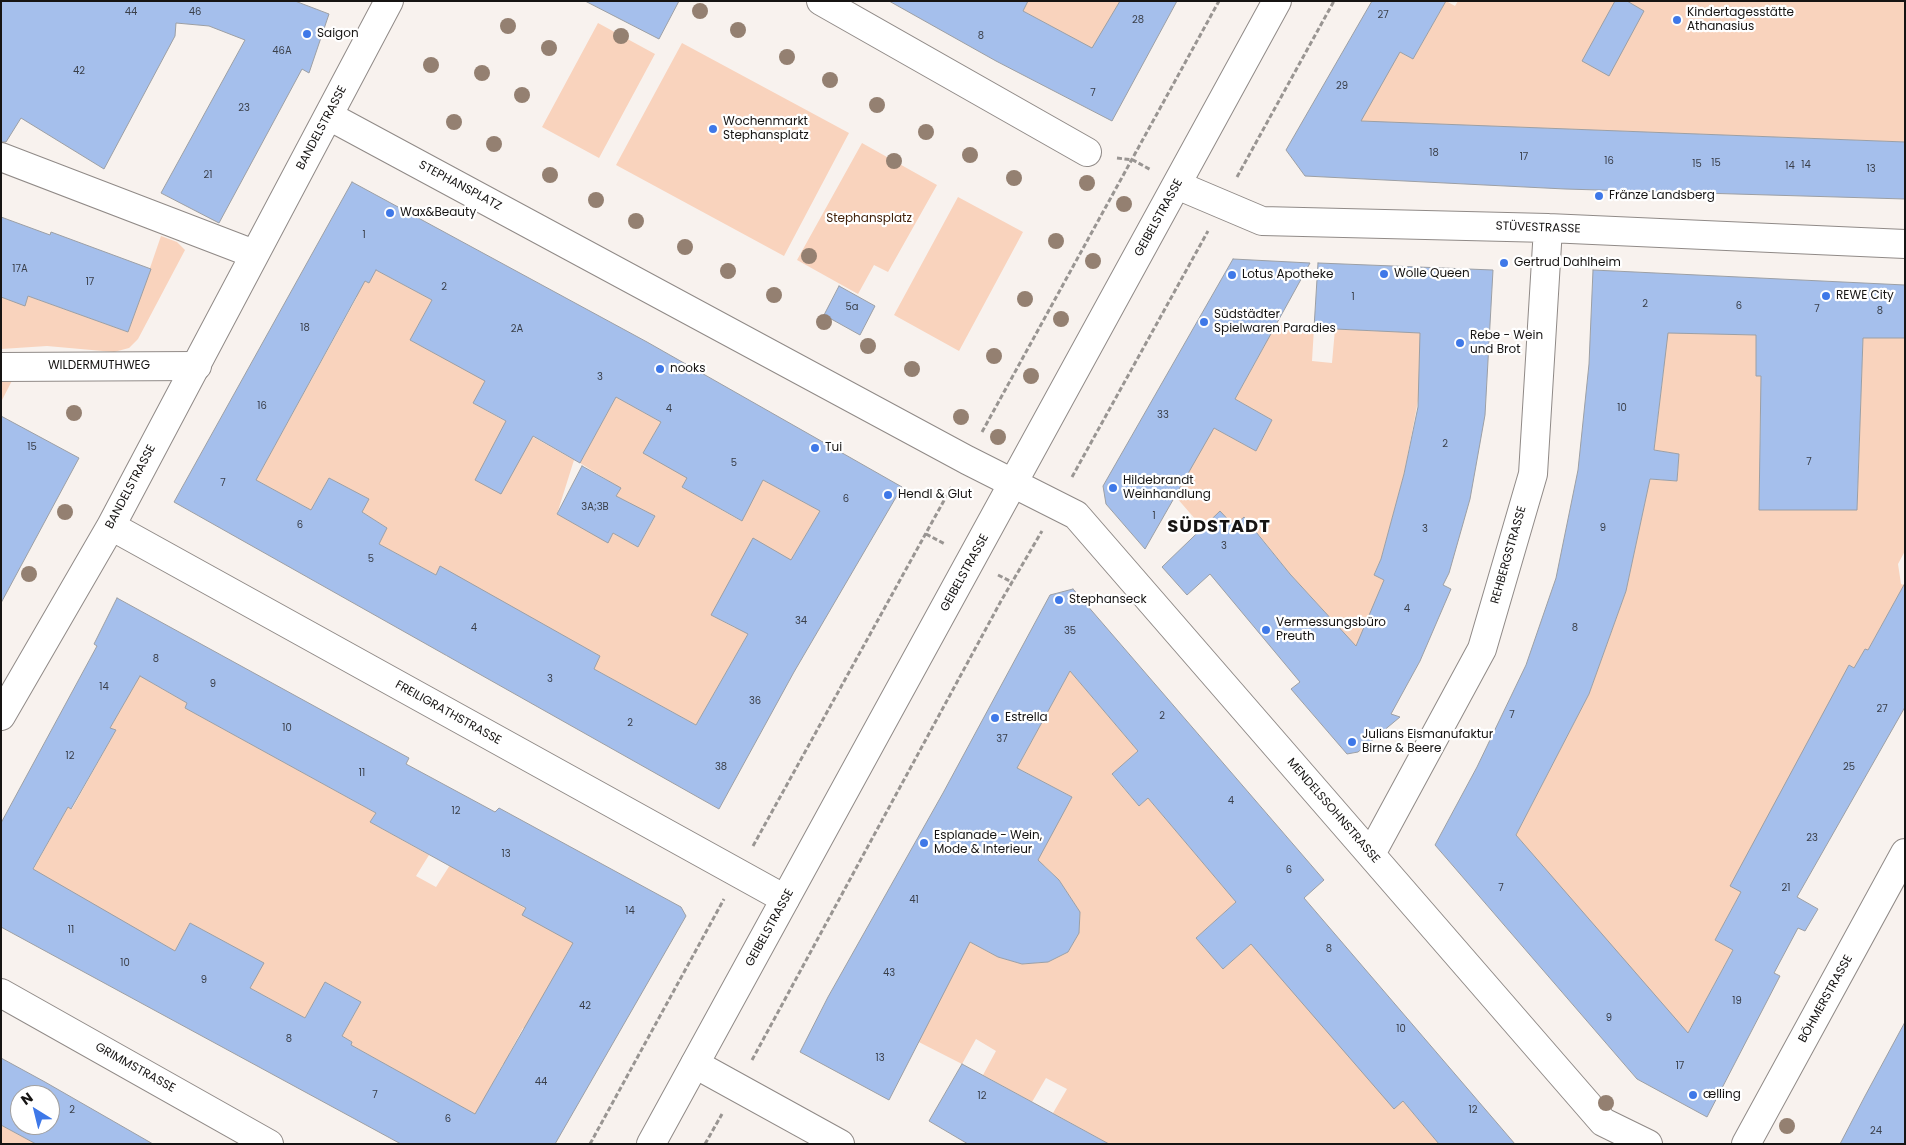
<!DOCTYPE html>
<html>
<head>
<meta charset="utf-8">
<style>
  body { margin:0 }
  #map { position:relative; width:1906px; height:1145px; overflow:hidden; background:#f8f2ee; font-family:Poppins,sans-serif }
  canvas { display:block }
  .frame { position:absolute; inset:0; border:2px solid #161413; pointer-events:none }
  .north { position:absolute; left:10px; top:1085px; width:50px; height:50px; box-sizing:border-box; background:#fff; border:1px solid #a2a1a1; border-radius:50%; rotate:324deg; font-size:14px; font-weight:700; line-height:20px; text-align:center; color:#161413 }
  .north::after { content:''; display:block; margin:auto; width:18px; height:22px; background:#3e78e8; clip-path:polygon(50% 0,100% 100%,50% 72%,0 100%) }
</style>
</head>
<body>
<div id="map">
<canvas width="1906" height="1145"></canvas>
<div class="frame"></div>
<div class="north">N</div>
</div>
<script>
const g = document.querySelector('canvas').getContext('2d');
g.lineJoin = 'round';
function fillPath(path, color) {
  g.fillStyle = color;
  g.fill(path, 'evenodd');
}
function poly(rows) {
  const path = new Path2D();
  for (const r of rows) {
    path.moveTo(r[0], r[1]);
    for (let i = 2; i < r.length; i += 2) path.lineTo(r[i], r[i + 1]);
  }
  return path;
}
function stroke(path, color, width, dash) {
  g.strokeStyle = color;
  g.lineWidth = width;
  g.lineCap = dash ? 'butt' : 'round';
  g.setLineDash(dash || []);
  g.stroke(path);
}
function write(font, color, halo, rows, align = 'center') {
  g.font = font + ' Poppins,sans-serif';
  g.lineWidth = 4.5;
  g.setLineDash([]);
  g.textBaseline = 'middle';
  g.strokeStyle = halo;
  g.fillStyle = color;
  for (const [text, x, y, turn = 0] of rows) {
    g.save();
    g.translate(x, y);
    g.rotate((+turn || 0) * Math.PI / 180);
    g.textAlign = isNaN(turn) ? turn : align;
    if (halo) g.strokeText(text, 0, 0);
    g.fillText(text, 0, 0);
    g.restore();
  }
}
fillPath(poly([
  [1028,1,1120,1,1093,49,1023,11],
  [1446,1,1455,6,1458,1,1905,1,1905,142,1352,121,1400,52,1413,59],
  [598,23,655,54,599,158,542,127],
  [682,43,849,133,784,256,616,165],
  [862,143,937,185,888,272,874,265,858,294,797,260],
  [958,197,1023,232,959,351,894,315],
  [161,236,177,242,185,250,138,339,129,348,114,352,47,346,1,349,1,297,25,305,28,296,128,332],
  [376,270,432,300,410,340,442,357,507,341,473,403,574,460,557,514,608,542,613,533,638,547,655,517,644,511,629,510,630,503,616,496,620,488,580,463,616,397,661,422,643,453,704,446,682,487,741,521,763,480,820,511,781,577,712,615,735,628,753,625,696,725,594,669,600,656,440,567,436,575,379,544,387,528,362,512,368,499,329,478,311,510,256,480,357,297,354,275,369,283],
  [1267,324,1314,328,1312,361,1332,363,1335,329,1431,333,1404,474,1381,559,1374,574,1384,580,1351,661,1325,612,1290,574,1245,517,1234,526,1203,528,1169,489,1214,428,1256,451,1272,420,1235,399,1266,343],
  [1647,332,1756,335,1756,376,1787,375,1760,415,1759,510,1857,510,1863,338,1905,338,1905,551,1898,564,1901,584,1904,585,1868,650,1865,649,1854,668,1849,665,1741,892,1715,940,1733,950,1686,1036,1516,835,1589,694,1626,591,1650,479,1677,481,1679,454,1654,450,1664,367],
  [1,367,19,367,1,402],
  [1070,671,1138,751,1112,775,1139,806,1148,798,1236,902,1196,938,1223,969,1251,944,1403,1101,1439,1144,1109,1144,1053,1113,1067,1089,1046,1078,1032,1102,983,1075,996,1051,976,1039,962,1064,905,1035,951,932,998,957,1022,964,1048,962,1068,952,1079,933,1080,912,1059,880,1045,866,1002,843,1053,831,1072,797,1017,768],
  [142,672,152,683,187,703,185,708,376,813,370,822,429,855,416,876,436,887,450,865,526,909,611,936,568,951,554,977,543,1038,523,1028,509,1054,524,1075,503,1064,490,1088,499,1128,351,1045,352,1042,342,1036,361,1002,325,982,305,1018,250,988,263,963,190,923,172,956,170,948,115,918,27,881,68,807,72,809,116,730,110,728],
  [1,1125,36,1144,1,1144]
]), '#f9d3bd');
const building = poly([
  [1,1,295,1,329,14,309,73,302,69,219,223,161,193,245,40,209,26,176,23,175,36,104,169,21,118,6,142,1,142,1,1],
  [585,1,679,1,659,39,585,1],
  [889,1,1028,1,1023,11,1092,48,1120,1,1177,1,1112,121,996,61,889,1],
  [1372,1,1446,1,1413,59,1400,52,1361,121,1905,142,1905,199,1565,189,1305,176,1286,150,1372,1],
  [1615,1,1627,1,1644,11,1609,76,1582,61,1615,1],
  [352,182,647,342,902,487,794,672,719,809,174,502,352,182],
  [376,270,432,300,410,340,485,381,473,403,506,421,475,480,501,494,533,436,580,463,616,397,661,422,643,453,687,478,682,487,742,521,763,480,820,511,791,560,753,538,711,615,748,634,696,725,594,669,600,656,440,566,436,575,379,544,387,528,362,512,369,499,329,478,311,510,256,480,365,281,369,283,376,270],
  [1,217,50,235,51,232,151,269,128,332,28,296,25,306,1,297,1,217],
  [1233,259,1310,263,1235,399,1272,420,1256,451,1214,428,1145,549,1106,504,1103,486,1233,259],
  [1318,263,1493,270,1485,415,1470,499,1449,573,1443,585,1451,589,1420,661,1391,714,1400,717,1358,752,1347,754,1291,689,1300,682,1210,574,1187,595,1162,567,1220,511,1234,526,1244,517,1290,574,1356,646,1384,580,1374,575,1381,559,1404,474,1418,407,1420,333,1314,328,1318,263],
  [1593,270,1905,285,1905,338,1863,338,1857,510,1759,510,1761,376,1756,376,1756,335,1668,333,1654,450,1679,454,1677,481,1650,479,1626,591,1589,694,1516,835,1688,1033,1733,950,1715,940,1741,892,1730,886,1849,665,1854,668,1865,649,1868,650,1905,583,1905,707,1797,897,1818,909,1805,931,1798,928,1774,973,1780,976,1707,1117,1637,1079,1435,845,1477,767,1526,665,1556,578,1578,470,1589,364,1593,270],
  [839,286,875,306,860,335,824,315,839,286],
  [1,416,79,458,1,603,1,416],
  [582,466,621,488,616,496,655,516,638,547,613,533,608,543,557,514,582,466],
  [1073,589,1324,880,1304,898,1515,1144,1439,1144,1403,1101,1394,1109,1251,944,1223,969,1196,938,1236,902,1148,798,1139,806,1112,774,1138,751,1070,671,1017,768,1072,797,1038,860,1059,880,1080,912,1079,933,1068,952,1048,962,1022,964,998,957,970,942,889,1100,800,1052,828,997,943,793,1050,595,1073,589],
  [117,598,409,758,406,764,495,812,499,808,681,907,686,916,555,1144,401,1144,1,927,1,823,97,646,94,644,117,598],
  [140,676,187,703,185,708,376,813,370,822,526,908,522,915,573,943,475,1114,351,1045,352,1042,342,1036,361,1002,325,982,305,1018,250,988,264,963,190,923,175,951,33,869,68,807,71,809,116,730,110,728,140,676],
  [1905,1022,1905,1144,1840,1144,1865,1096,1905,1022],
  [1,1058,45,1082,153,1144,36,1144,1,1125,1,1058],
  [20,1095,50,1095,50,1125,20,1125,20,1095],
  [962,1064,1032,1102,1109,1144,968,1144,929,1121,962,1064]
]);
fillPath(building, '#a5bfec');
stroke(building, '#9c9fa4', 1);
const pedestrian = poly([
  [1,367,197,366]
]);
const minor = poly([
  [821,1,1087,152],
  [329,116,967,460,1076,515,1603,1122,1648,1144],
  [1,157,254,254],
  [1177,185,1262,221,1548,228,1905,244],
  [111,526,785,899],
  [1,716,111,526,389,1],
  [1371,854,1482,649,1533,474,1548,228],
  [1,993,269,1144],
  [695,1064,840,1144],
  [1746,1144,1905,853]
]);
const tertiary = poly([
  [651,1144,1277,1]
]);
stroke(pedestrian, '#908a87', 30);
stroke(minor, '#908a87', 30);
stroke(tertiary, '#908a87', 30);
stroke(poly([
  [1117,158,1133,160,1151,170],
  [1237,177,1334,1],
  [982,432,1219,1],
  [1072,477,1208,231],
  [926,534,945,544],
  [998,575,1012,582],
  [753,846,952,486],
  [752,1060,1001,601,1042,531],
  [590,1144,724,899],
  [705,1144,722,1114]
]), '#999592', 3, [5, 2.5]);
stroke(pedestrian, '#fff', 28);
stroke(minor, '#fff', 28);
stroke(tertiary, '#fff', 28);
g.fillStyle = '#948071';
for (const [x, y] of [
  [700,11],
  [508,26],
  [738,30],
  [621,36],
  [549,48],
  [787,57],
  [431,65],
  [482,73],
  [830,80],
  [522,95],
  [877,105],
  [454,122],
  [926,132],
  [494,144],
  [970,155],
  [894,161],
  [550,175],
  [1014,178],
  [1087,183],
  [596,200],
  [1124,204],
  [636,221],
  [1056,241],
  [685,247],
  [809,256],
  [1093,261],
  [728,271],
  [774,295],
  [1025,299],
  [1061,319],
  [824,322],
  [868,346],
  [994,356],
  [912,369],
  [1031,376],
  [74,413],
  [961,417],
  [998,437],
  [65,512],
  [29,574],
  [1606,1103],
  [1787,1126]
]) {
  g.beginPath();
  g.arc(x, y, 8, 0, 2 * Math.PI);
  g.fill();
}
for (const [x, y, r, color] of [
  [1677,20,5,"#3e78e8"],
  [307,34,5,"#3e78e8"],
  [713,129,5,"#3e78e8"],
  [1599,196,5,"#3e78e8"],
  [390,213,5,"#3e78e8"],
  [1504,263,5,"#3e78e8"],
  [1384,274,5,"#3e78e8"],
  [1232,275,5,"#3e78e8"],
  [1826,296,5,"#3e78e8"],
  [1204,322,5,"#3e78e8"],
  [1460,343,5,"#3e78e8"],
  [660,369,5,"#3e78e8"],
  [815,448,5,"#3e78e8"],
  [1113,488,5,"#3e78e8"],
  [888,495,5,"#3e78e8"],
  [1059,600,5,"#3e78e8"],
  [1266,630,5,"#3e78e8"],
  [995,718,5,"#3e78e8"],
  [1352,742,5,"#3e78e8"],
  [924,843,5,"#3e78e8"],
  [1693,1095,5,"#3e78e8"]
]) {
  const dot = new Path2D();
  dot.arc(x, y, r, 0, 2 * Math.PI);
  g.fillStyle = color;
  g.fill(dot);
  stroke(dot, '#fff', 2);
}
write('10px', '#3a3f49', null, [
  ["44",131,12],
  ["46",195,12],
  ["27",1383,15],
  ["28",1138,20],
  ["8",981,36],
  ["46A",282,51],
  ["42",79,71],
  ["29",1342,86],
  ["7",1093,93],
  ["23",244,108],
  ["18",1434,153],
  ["17",1524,157],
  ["16",1609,161],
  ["15",1716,163],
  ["15",1697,164],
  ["14",1806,165],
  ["14",1790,166],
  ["13",1871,169],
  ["21",208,175],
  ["1",364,235],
  ["17A",20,269],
  ["17",90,282],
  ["2",444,287],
  ["1",1353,297],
  ["2",1645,304],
  ["6",1739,306],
  ["5a",852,307],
  ["7",1817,309],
  ["8",1880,311],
  ["18",305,328],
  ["2A",517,329],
  ["3",600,377],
  ["16",262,406],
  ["10",1622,408],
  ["4",669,409],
  ["33",1163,415],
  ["2",1445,444],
  ["15",32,447],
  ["7",1809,462],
  ["5",734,463],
  ["7",223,483],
  ["6",846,499],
  ["3A;3B",595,507],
  ["1",1154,516],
  ["6",300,525],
  ["9",1603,528],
  ["3",1425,529],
  ["3",1224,546],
  ["5",371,559],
  ["4",1407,609],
  ["34",801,621],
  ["4",474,628],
  ["8",1575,628],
  ["35",1070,631],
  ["8",156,659],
  ["3",550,679],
  ["9",213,684],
  ["14",104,687],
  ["36",755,701],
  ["27",1882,709],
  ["7",1512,715],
  ["2",1162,716],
  ["2",630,723],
  ["10",287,728],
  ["37",1002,739],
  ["12",70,756],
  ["38",721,767],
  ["25",1849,767],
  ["11",362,773],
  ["4",1231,801],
  ["12",456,811],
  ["23",1812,838],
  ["13",506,854],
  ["6",1289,870],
  ["7",1501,888],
  ["21",1786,888],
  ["41",914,900],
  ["14",630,911],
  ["11",71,930],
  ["8",1329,949],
  ["10",125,963],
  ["43",889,973],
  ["9",204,980],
  ["19",1737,1001],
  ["42",585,1006],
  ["9",1609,1018],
  ["10",1401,1029],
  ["8",289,1039],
  ["13",880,1058],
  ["17",1680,1066],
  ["44",541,1082],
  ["7",375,1095],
  ["12",982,1096],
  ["2",72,1110],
  ["12",1473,1110],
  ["6",448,1119],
  ["24",1876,1131]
]);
write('12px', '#161413', '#fff', [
  ["Kindertagesstätte",1687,13],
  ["Athanasius",1687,27],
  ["Saigon",317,34],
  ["Wochenmarkt",723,122],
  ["Stephansplatz",723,136],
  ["Fränze Landsberg",1609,196],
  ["Wax&Beauty",400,213],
  ["Gertrud Dahlheim",1514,263],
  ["Wolle Queen",1394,274],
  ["Lotus Apotheke",1242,275],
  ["REWE City",1836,296],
  ["Südstädter",1214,315],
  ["Spielwaren Paradies",1214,329],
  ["Rebe - Wein",1470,336],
  ["und Brot",1470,350],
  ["nooks",670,369],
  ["Tui",825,448],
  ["Hildebrandt",1123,481],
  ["Weinhandlung",1123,495],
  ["Hendl & Glut",898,495],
  ["Stephanseck",1069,600],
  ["Vermessungsbüro",1276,623],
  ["Preuth",1276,637],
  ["Estrella",1005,718],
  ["Julians Eismanufaktur",1362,735],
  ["Birne & Beere",1362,749],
  ["Esplanade - Wein,",934,836],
  ["Mode & Interieur",934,850],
  ["ælling",1703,1095]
], 'left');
write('12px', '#161413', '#fff', [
  ["BANDELSTRASSE",322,128,-62],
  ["STEPHANSPLATZ",460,186,28],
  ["GEIBELSTRASSE",1159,218,-61],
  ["STÜVESTRASSE",1538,228,2],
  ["WILDERMUTHWEG",99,366],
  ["BANDELSTRASSE",131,487,-62],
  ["REHBERGSTRASSE",1509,555,-74],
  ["GEIBELSTRASSE",965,573,-61],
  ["FREILIGRATHSTRASSE",448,713,29],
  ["MENDELSSOHNSTRASSE",1333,811,49],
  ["GEIBELSTRASSE",770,928,-61],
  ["BÖHMERSTRASSE",1826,999,-61],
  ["GRIMMSTRASSE",135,1068,29]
]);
write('12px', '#42220b', '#fff', [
  ["Stephansplatz",869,219]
]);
g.letterSpacing = '1px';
write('bold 18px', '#161413', '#fff', [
  ["SÜDSTADT",1219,527]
]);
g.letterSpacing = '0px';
</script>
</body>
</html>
